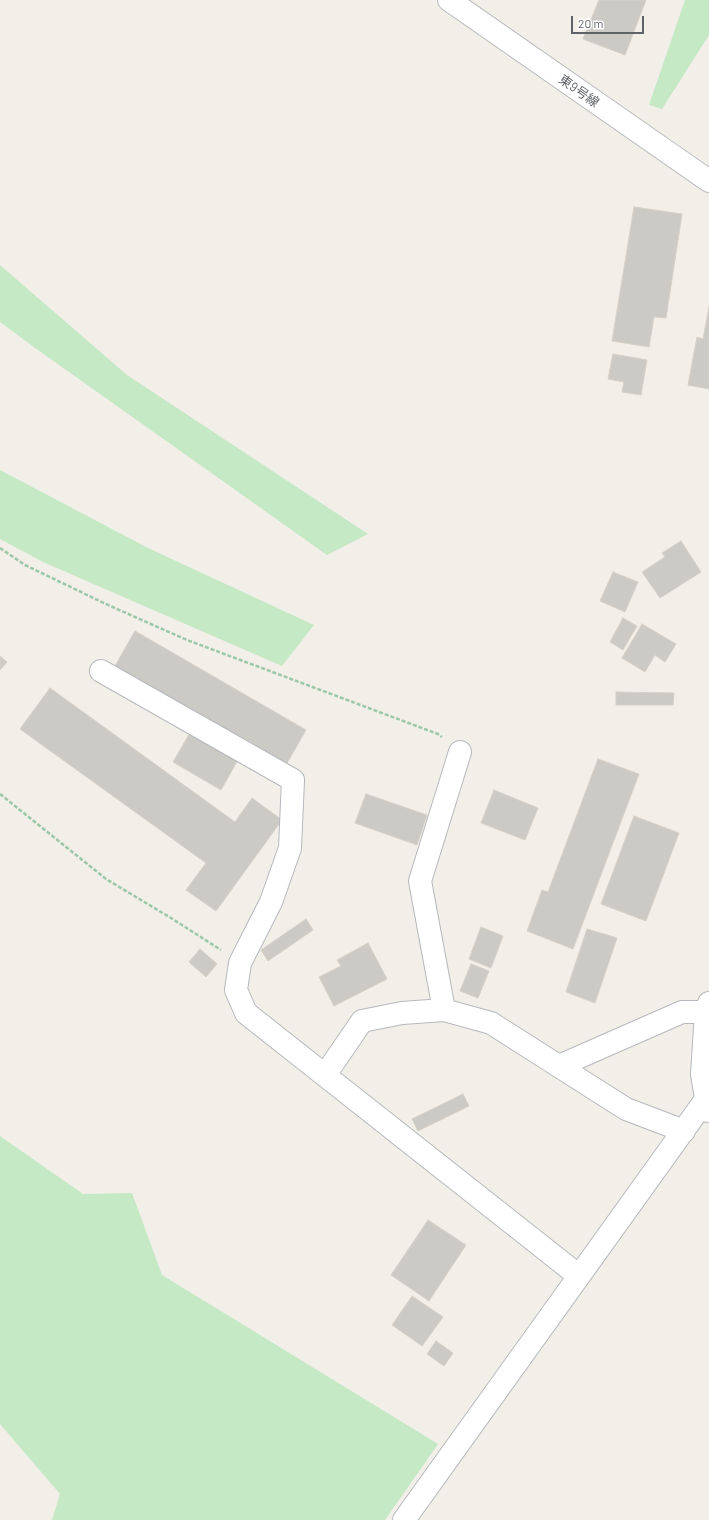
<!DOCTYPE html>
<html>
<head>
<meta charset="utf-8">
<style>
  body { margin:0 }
  #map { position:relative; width:709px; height:1520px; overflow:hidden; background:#f1efe8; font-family:Barlow,sans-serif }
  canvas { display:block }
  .scale { position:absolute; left:571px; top:16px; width:73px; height:18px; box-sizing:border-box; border:2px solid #5f6368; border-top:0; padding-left:5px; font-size:12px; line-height:14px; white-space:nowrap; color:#5f6368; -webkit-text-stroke:3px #fff; paint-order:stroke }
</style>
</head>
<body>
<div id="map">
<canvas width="709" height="1520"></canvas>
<div class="scale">20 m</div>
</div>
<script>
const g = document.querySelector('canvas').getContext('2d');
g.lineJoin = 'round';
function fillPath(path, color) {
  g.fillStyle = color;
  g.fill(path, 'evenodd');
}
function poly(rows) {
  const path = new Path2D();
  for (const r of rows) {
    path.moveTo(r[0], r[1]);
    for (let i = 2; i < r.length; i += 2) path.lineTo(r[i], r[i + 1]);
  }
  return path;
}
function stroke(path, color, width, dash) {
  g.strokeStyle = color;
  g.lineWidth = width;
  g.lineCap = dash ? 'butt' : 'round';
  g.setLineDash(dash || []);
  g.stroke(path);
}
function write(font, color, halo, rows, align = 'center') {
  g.font = font + ' Barlow,"Noto Sans JP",sans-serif';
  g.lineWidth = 3.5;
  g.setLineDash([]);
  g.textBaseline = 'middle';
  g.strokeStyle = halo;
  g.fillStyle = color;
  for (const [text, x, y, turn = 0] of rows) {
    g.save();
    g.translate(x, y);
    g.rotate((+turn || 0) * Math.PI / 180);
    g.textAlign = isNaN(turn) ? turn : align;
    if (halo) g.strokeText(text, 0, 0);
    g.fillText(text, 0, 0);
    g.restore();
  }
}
fillPath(poly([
  [685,0,709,0,709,35,662,109,649,105],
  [0,265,127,375,368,534,327,555,38,350,0,322],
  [0,470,148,548,314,625,282,666,43,562,0,539],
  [0,1136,83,1194,132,1193,162,1275,438,1444,385,1520,52,1520,60,1494,0,1424]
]), '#c5e8c5');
const building = poly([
  [599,0,646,0,625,55,583,39,599,0],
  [634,207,682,214,666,318,654,317,649,347,612,341,634,207],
  [709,307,709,389,688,385,697,337,703,339,709,307],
  [613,354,647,360,641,395,622,392,624,382,608,379,613,354],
  [681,541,701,572,660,598,642,572,665,557,662,553,681,541],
  [613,572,638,582,625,612,600,601,613,572],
  [623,618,637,626,623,650,610,642,623,618],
  [642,624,676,644,665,662,655,655,645,672,622,658,642,624],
  [135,631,306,730,286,765,115,666,135,631],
  [0,656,7,662,0,670,0,656],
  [50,688,235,822,252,798,282,820,216,911,186,890,206,863,20,729,50,688],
  [616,692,674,693,673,705,616,705,616,692],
  [191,731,239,758,221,790,173,762,191,731],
  [598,759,639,774,573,949,527,931,542,890,548,892,598,759],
  [494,790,538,808,525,840,481,823,494,790],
  [366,794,427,815,417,845,355,823,366,794],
  [634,816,679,833,646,921,601,904,634,816],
  [306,919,313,930,268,961,261,950,306,919],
  [481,927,503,936,491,968,469,959,481,927],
  [587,929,617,938,595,1003,566,992,587,929],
  [368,943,387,979,334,1006,319,977,341,966,337,960,368,943],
  [200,949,217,964,206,977,189,962,200,949],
  [471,964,489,971,478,998,460,991,471,964],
  [463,1094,469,1106,418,1131,412,1119,463,1094],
  [428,1220,466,1245,429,1301,391,1275,428,1220],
  [412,1296,443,1317,422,1346,392,1325,412,1296],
  [436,1341,453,1353,444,1366,427,1354,436,1341]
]);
fillPath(building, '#cccac5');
stroke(building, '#d6d1c6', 1);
const minor = poly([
  [449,0,709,181],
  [101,671,293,780,290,848,271,902,240,963,236,990,246,1013,579,1276],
  [444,1010,420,881,460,752],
  [559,1066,682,1012,706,1012],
  [325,1075,362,1021,402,1013,444,1010,491,1023,626,1109,684,1131],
  [708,1111,702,1074,706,1012,709,1003],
  [404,1520,709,1095]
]);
stroke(minor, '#b5b8bc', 24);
stroke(poly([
  [0,548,25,565,108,605,187,640,438,734,442,737],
  [0,794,106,879,171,918,221,950]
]), '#9cc7a9', 2.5, [4, 2]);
stroke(minor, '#fff', 22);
write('13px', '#5f6368', '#fff', [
  ["東9号線",579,91,35]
]);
</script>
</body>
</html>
